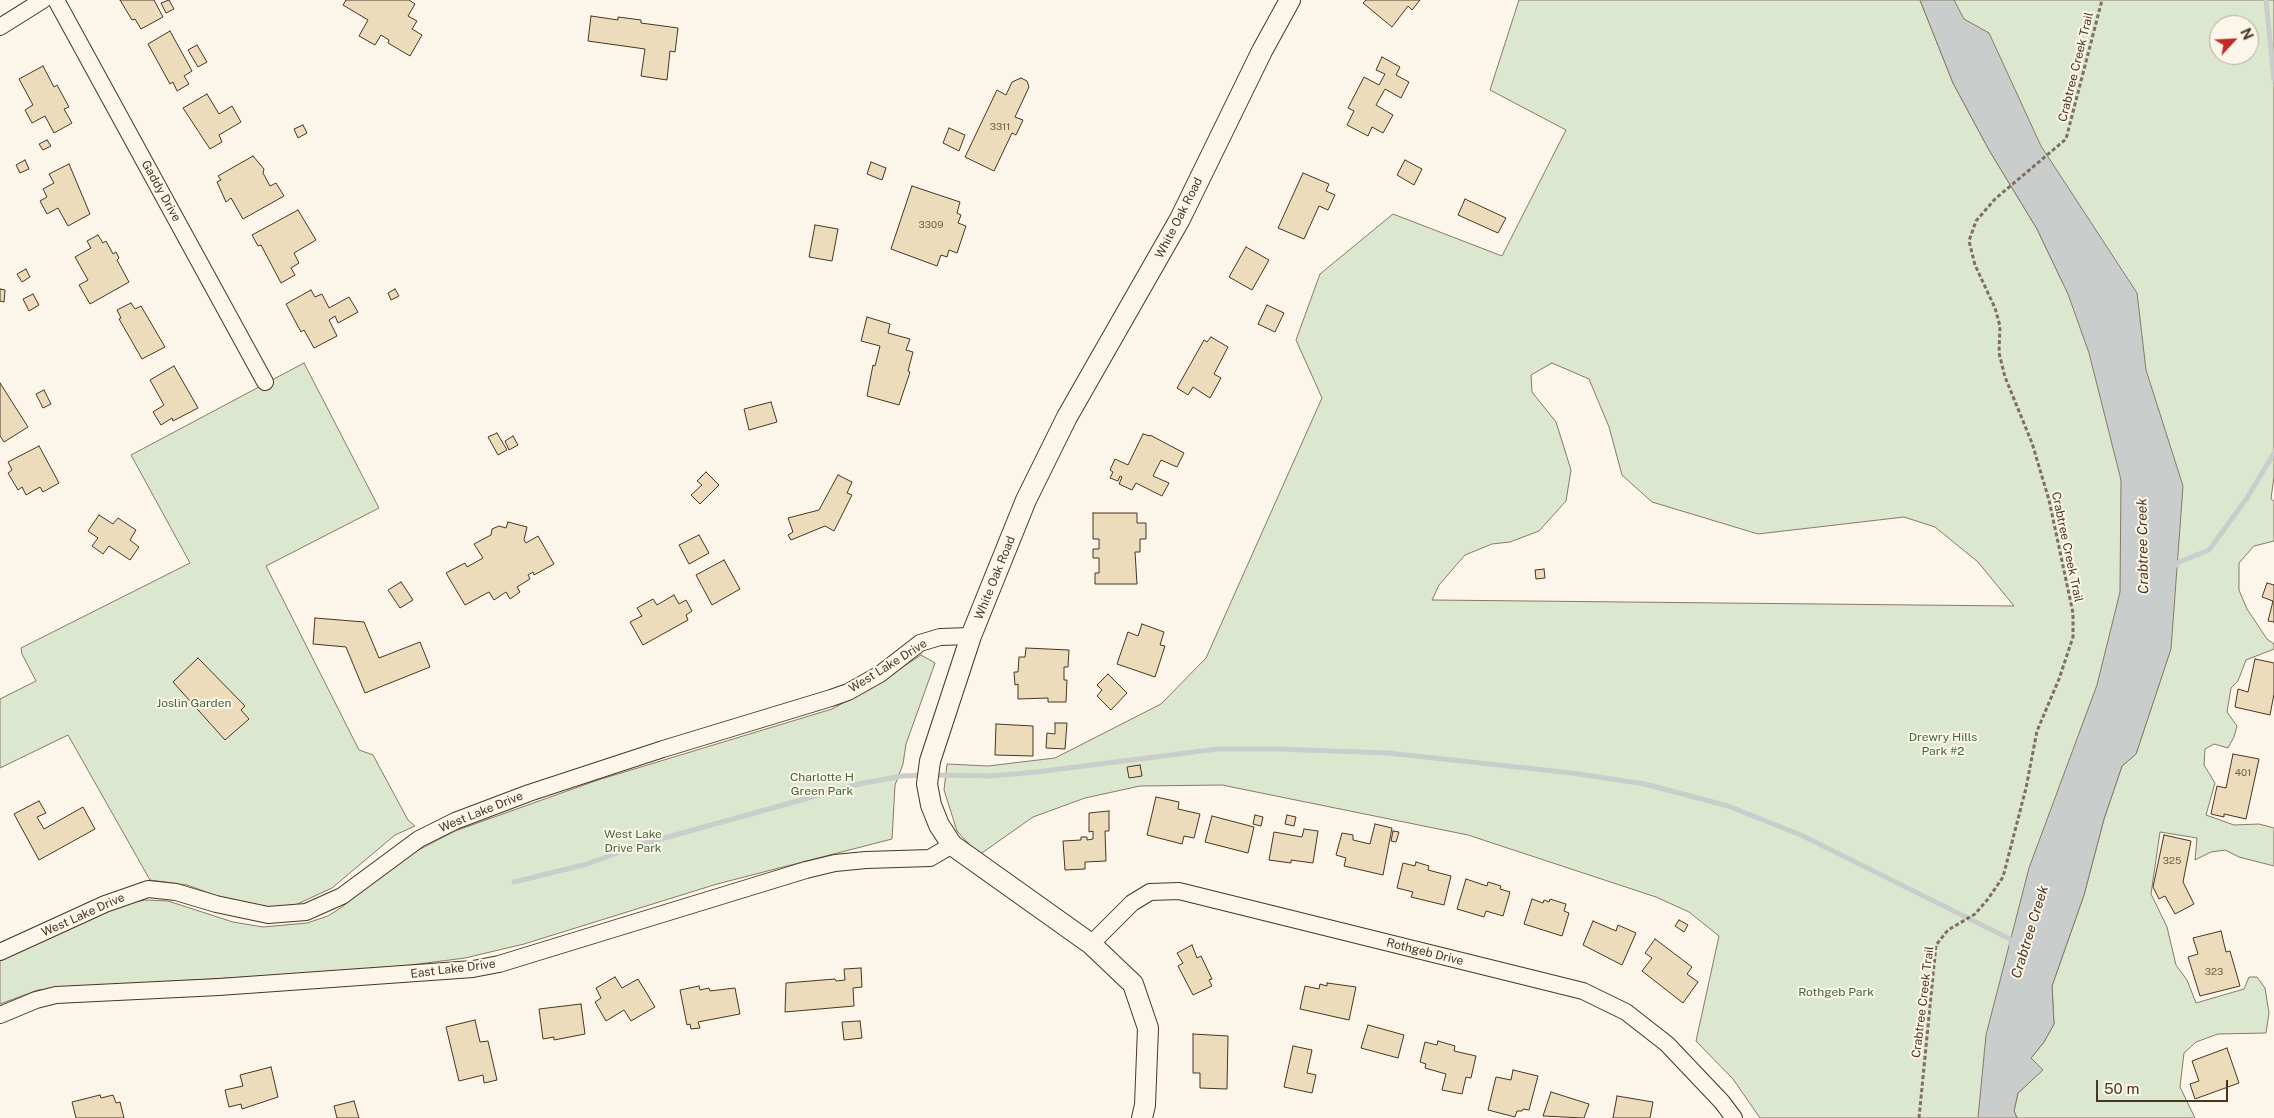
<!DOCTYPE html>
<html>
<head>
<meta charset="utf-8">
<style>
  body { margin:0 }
  #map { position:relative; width:2274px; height:1118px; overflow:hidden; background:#fbf6e9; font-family:"Public Sans",sans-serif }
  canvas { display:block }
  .north { position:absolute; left:2209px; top:15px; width:50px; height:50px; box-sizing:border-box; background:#fbf6e9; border:1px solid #b4a999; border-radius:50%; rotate:65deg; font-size:14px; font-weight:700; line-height:20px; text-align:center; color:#4a3520 }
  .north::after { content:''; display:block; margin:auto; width:18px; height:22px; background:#c62828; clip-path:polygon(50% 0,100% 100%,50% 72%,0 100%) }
  .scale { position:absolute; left:2096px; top:1080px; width:132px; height:22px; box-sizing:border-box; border:2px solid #4a3520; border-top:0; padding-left:6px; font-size:15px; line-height:18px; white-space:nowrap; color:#4a3520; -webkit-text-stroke:4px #fbf6e9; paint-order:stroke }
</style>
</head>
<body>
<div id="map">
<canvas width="2274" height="1118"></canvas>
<div class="north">N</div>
<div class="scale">50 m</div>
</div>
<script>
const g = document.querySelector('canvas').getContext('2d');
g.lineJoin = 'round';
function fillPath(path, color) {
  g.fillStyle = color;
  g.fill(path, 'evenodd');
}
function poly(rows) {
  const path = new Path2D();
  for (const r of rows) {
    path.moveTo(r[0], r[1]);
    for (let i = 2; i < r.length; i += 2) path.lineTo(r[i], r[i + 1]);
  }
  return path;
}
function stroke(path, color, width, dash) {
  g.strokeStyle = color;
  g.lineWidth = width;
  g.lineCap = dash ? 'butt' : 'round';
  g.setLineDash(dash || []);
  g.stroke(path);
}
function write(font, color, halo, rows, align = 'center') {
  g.font = font + ' "Public Sans",sans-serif';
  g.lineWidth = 4;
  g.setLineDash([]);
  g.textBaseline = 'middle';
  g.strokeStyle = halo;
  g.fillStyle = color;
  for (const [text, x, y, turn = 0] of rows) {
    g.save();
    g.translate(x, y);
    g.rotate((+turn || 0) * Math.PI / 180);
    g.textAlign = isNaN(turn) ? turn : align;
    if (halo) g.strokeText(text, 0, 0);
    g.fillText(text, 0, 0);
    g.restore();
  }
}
const green = poly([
  [1519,0,1920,0,1953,83,1989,150,2037,229,2063,283,1935,0,2274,0,2274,476,2271,499,2274,501,2274,541,2254,546,2239,563,2239,590,2247,609,2267,639,2274,644,2274,649,2246,660,2238,681,2231,688,2227,712,2237,726,2234,737,2228,748,2214,744,2205,749,2204,765,2215,783,2206,815,2234,825,2259,824,2274,828,2274,866,2239,857,2225,850,2211,852,2195,860,2197,838,2160,832,2151,894,2167,927,2176,965,2187,980,2196,1003,2244,989,2249,977,2257,977,2265,988,2269,1013,2266,1033,2218,1034,2196,1042,2184,1053,2180,1087,2195,1118,2017,1118,2014,1111,2018,1093,2042,1070,2031,1058,2044,1042,2054,1024,2052,986,2084,895,2104,819,2122,766,2136,754,2170,651,2072,806,1985,1118,1760,1118,1733,1079,1696,1041,1719,936,1689,912,1656,897,1468,835,1222,785,1140,786,1085,798,1033,817,979,855,957,831,944,790,947,764,988,766,1055,758,1161,704,1206,658,1322,398,1296,340,1320,274,1393,214,1502,256,1566,130,1490,90,1519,0],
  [2219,25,2249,25,2249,55,2219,55,2219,25],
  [1552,363,1589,379,1609,427,1622,475,1652,502,1758,534,1904,517,1935,527,1978,562,2014,606,1432,600,1439,585,1465,555,1492,544,1510,542,1539,531,1566,501,1571,470,1556,422,1532,392,1531,375,1552,363],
  [304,363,379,508,266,566,359,750,373,755,408,820,415,826,395,835,332,888,293,906,263,907,226,899,187,885,150,880,68,735,0,768,0,699,36,681,22,654,21,648,190,563,131,455,304,363],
  [921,655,935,663,906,744,903,764,895,785,892,839,717,884,524,944,465,958,372,970,69,987,38,990,0,1004,0,955,124,904,145,900,168,901,233,922,263,927,307,923,328,916,342,907,403,858,455,831,598,780,832,709,867,690,921,655]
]);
fillPath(green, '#dce7d0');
stroke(green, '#887966', 1);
const water = poly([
  [1920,0,1954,0,1964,19,1989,33,2041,146,2137,293,2146,370,2183,486,2171,649,2136,754,2122,766,2104,819,2084,895,2052,986,2054,1024,2044,1042,2031,1058,2043,1070,2018,1093,2014,1111,2017,1118,1978,1118,1986,1035,2029,868,2097,685,2120,592,2121,480,2089,353,2068,294,2037,229,1989,150,1953,83,1920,0]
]);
fillPath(water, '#c9cecd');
stroke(water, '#887966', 1);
stroke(poly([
  [2266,0,2274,80],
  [2175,566,2179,562,2209,550,2247,498,2274,453],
  [932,775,991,776,1036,772,1218,749,1279,749,1388,753,1572,773,1645,784,1728,806,1801,835,2010,939,2011,944],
  [514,882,587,864,639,845,859,784,902,776,924,775]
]), '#c9cecd', 5);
const building = poly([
  [120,0,154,0,163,17,141,29,135,19,132,20,120,0],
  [169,0,174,9,166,13,161,3,169,0],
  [346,0,409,0,415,4,408,16,417,21,412,29,422,35,410,56,388,43,389,40,381,35,375,45,359,36,368,20,343,5,346,0],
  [1366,0,1420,0,1412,10,1408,6,1392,27,1363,3,1366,0],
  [591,16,618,20,618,17,641,20,641,23,678,28,675,52,670,51,667,80,641,76,645,49,588,41,591,16],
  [170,31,192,71,184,76,189,84,177,91,173,82,170,84,148,44,170,31],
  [197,45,207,62,198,67,188,50,197,45],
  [1382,57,1400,67,1396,75,1409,82,1401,98,1385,89,1376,105,1393,115,1383,133,1372,127,1368,136,1347,125,1354,111,1348,108,1364,77,1379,85,1385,74,1376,70,1382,57],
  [43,66,54,87,57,85,69,107,64,109,72,123,54,133,45,116,32,123,25,110,33,105,19,79,43,66],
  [1021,78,1027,81,1029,87,1015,117,1023,120,1016,135,1012,133,994,171,965,157,997,90,1006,95,1012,82,1021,78],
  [207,94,219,114,232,106,241,122,219,135,222,142,210,149,183,108,207,94],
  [303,125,307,133,298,138,294,129,303,125],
  [949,128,965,135,959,151,943,143,949,128],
  [47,140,51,146,43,150,39,144,47,140],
  [253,156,264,169,263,173,270,186,276,183,284,196,243,219,231,198,226,202,217,182,221,180,218,176,253,156],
  [25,160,29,169,20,173,16,165,25,160],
  [1405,160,1422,169,1414,185,1397,175,1405,160],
  [871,162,886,168,882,180,867,174,871,162],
  [69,164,90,214,68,226,58,208,47,214,40,201,47,197,43,189,54,183,49,174,69,164],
  [1303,173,1329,184,1326,191,1335,195,1328,210,1319,206,1304,239,1278,228,1303,173],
  [912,186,960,202,957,213,961,215,958,223,966,226,957,253,949,250,947,257,941,255,937,266,891,249,912,186],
  [1465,199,1506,218,1498,233,1458,215,1465,199],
  [298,210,316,240,294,253,299,263,291,268,295,275,281,283,261,245,258,246,252,235,298,210],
  [815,225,838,229,832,261,809,257,815,225],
  [98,235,103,243,106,241,113,254,116,252,119,258,117,260,129,282,90,304,79,285,88,280,75,257,91,248,87,241,98,235],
  [1246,247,1269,260,1252,290,1229,277,1246,247],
  [26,269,30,277,22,282,17,274,26,269],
  [0,289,5,290,4,302,0,301,0,289],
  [395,289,399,296,391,300,388,293,395,289],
  [311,290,315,297,322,294,329,308,349,297,358,312,338,323,335,316,329,320,337,336,314,348,304,330,301,332,286,304,311,290],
  [33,294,39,305,29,311,23,299,33,294],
  [131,303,135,309,141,306,165,347,142,359,119,319,121,318,117,310,131,303],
  [1267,305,1284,313,1275,332,1258,324,1267,305],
  [867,317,890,324,888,333,910,339,906,350,913,352,908,371,910,372,899,405,867,396,873,365,875,366,880,346,861,341,867,317],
  [1211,337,1228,347,1214,374,1221,378,1210,398,1193,387,1188,395,1177,388,1204,340,1207,342,1211,337],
  [174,366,198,408,173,421,172,418,161,425,153,412,164,405,150,380,174,366],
  [0,383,28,427,4,442,0,436,0,383],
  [44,390,51,404,43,408,36,394,44,390],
  [771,402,777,422,749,430,744,409,771,402],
  [497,433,507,450,498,455,488,437,497,433],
  [1143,434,1150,436,1150,435,1184,453,1177,467,1161,460,1153,476,1169,483,1162,496,1136,483,1132,490,1119,484,1122,477,1120,476,1118,481,1110,478,1113,472,1110,470,1115,459,1128,465,1143,434],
  [513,436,518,445,509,450,505,441,513,436],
  [39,446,59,483,43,492,40,487,26,495,22,487,18,490,8,473,12,470,8,462,39,446],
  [706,472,719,485,700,504,691,495,702,485,697,481,706,472],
  [838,475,852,482,847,493,852,495,834,531,825,526,791,540,788,535,793,532,788,518,819,510,838,475],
  [1093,513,1137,513,1137,523,1146,523,1146,539,1140,539,1140,552,1135,552,1137,584,1095,584,1095,573,1099,573,1099,558,1093,558,1093,549,1099,549,1099,539,1093,539,1093,513],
  [99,515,113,524,118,518,136,530,130,540,139,547,130,560,109,546,103,554,92,546,98,538,88,531,99,515],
  [508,522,527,527,524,540,526,543,538,536,554,564,534,575,533,572,528,575,530,579,517,587,520,592,510,599,506,592,494,600,489,592,465,605,446,573,465,563,467,567,483,558,474,544,491,535,492,529,499,526,506,528,508,522],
  [699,535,709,553,689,564,679,545,699,535],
  [724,560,740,589,712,605,696,575,724,560],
  [1544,569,1545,578,1536,579,1535,570,1544,569],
  [401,582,413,600,400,608,388,590,401,582],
  [2267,583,2274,585,2274,622,2268,621,2273,601,2262,597,2267,583],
  [674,595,679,604,686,600,692,611,686,615,688,620,643,645,630,622,642,616,637,608,653,599,657,605,674,595],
  [315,618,364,622,379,658,420,642,430,667,365,693,346,647,313,644,315,618],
  [1142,624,1164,632,1160,645,1165,646,1155,677,1117,664,1128,632,1138,636,1142,624],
  [1026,648,1069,650,1068,667,1064,667,1064,680,1067,680,1066,702,1048,702,1048,698,1018,699,1018,684,1015,685,1014,672,1018,672,1019,657,1025,657,1026,648],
  [198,658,245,706,241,710,249,719,225,740,173,682,198,658],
  [2255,659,2274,663,2274,694,2270,715,2235,707,2238,689,2248,692,2255,659],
  [1108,674,1127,693,1111,710,1097,696,1102,690,1097,685,1108,674],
  [1055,723,1067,723,1065,749,1046,748,1047,733,1055,734,1055,723],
  [996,724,1033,726,1033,756,995,755,996,724],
  [2233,754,2259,759,2246,819,2224,814,2224,817,2211,814,2217,786,2226,788,2233,754],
  [1140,765,1142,776,1129,778,1127,767,1140,765],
  [1156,797,1179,802,1178,809,1200,814,1194,838,1184,836,1182,844,1147,835,1156,797],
  [39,801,46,813,37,817,44,829,83,807,95,829,39,860,14,814,39,801],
  [1109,811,1109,831,1105,831,1106,861,1085,862,1085,869,1065,870,1063,841,1081,840,1081,837,1087,837,1087,840,1093,839,1093,831,1089,832,1089,813,1109,811],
  [1255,815,1263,817,1261,826,1253,824,1255,815],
  [1287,815,1296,817,1294,826,1285,824,1287,815],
  [1212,816,1254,827,1248,853,1205,842,1212,816],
  [1375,824,1392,828,1383,875,1344,866,1346,858,1336,855,1342,833,1353,835,1353,840,1370,844,1375,824],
  [1304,829,1318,831,1313,863,1291,860,1291,863,1269,860,1274,832,1302,837,1304,829],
  [1393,831,1399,832,1396,842,1391,841,1393,831],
  [2164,835,2191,841,2183,882,2194,904,2175,914,2165,896,2159,899,2153,887,2164,835],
  [1416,862,1429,866,1428,870,1451,876,1444,905,1411,897,1413,892,1397,888,1403,863,1415,866,1416,862],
  [1466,879,1487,886,1488,882,1498,885,1501,886,1500,889,1510,892,1503,916,1486,911,1484,917,1457,909,1466,879],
  [1532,899,1543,903,1544,900,1549,902,1550,899,1566,904,1564,911,1569,913,1562,936,1524,924,1532,899],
  [1679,920,1688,925,1684,932,1675,926,1679,920],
  [1593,921,1616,931,1618,925,1636,933,1622,965,1583,945,1593,921],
  [2221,931,2226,952,2230,951,2240,986,2200,996,2188,957,2198,954,2193,938,2221,931],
  [1655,939,1692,967,1687,974,1698,982,1683,1003,1642,971,1652,958,1645,953,1655,939],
  [1192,945,1197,958,1201,956,1212,979,1209,980,1212,986,1193,995,1178,966,1183,963,1177,953,1192,945],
  [861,968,862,987,853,988,854,1006,785,1012,786,983,835,979,836,981,845,980,844,969,861,968],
  [615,977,622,988,638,979,655,1007,631,1021,624,1010,606,1021,595,1002,601,998,596,988,615,977],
  [1327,983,1356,987,1349,1020,1300,1009,1305,986,1319,989,1320,984,1327,986,1327,983],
  [699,986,700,990,709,988,710,991,735,988,740,1014,698,1022,700,1028,691,1029,690,1024,687,1025,680,990,699,986],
  [581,1004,585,1034,554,1040,554,1037,543,1039,539,1009,581,1004],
  [475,1020,480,1042,488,1041,497,1080,484,1083,483,1075,459,1081,446,1027,475,1020],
  [860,1021,862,1038,844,1040,842,1022,860,1021],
  [1368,1025,1404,1035,1398,1058,1361,1048,1368,1025],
  [1193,1034,1228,1036,1227,1089,1200,1088,1200,1073,1193,1073,1193,1034],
  [1438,1041,1455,1046,1454,1051,1476,1056,1471,1078,1466,1077,1462,1094,1442,1090,1446,1074,1425,1068,1426,1064,1420,1062,1425,1042,1437,1045,1438,1041],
  [1293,1046,1312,1050,1307,1073,1316,1075,1312,1093,1284,1087,1293,1046],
  [2227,1048,2239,1083,2195,1099,2190,1084,2199,1081,2192,1061,2227,1048],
  [271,1067,278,1097,242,1109,241,1104,229,1107,225,1090,243,1086,240,1075,271,1067],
  [1513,1070,1538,1076,1529,1110,1523,1109,1522,1111,1517,1111,1515,1117,1488,1110,1496,1077,1511,1080,1513,1070],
  [1551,1092,1589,1104,1584,1118,1543,1116,1551,1092],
  [100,1095,101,1098,113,1095,116,1103,120,1102,124,1118,76,1118,72,1102,100,1095],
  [1617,1096,1653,1102,1650,1118,1613,1118,1617,1096],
  [354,1101,359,1118,337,1118,334,1106,354,1101]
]);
fillPath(building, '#ecdcbc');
stroke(building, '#4a3520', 1);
const minor = poly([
  [56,0,265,382],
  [0,27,43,0],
  [1091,944,1132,903,1150,892,1179,891,1583,991,1626,1012,1667,1044,1722,1102,1734,1118],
  [0,952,105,904,148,889,176,892,216,904,268,915,306,912,342,896,419,839,455,821,529,793,663,749,831,698,848,692,880,674,920,643,940,637,971,636],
  [0,1015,36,1000,56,995,219,987,473,969,499,964,806,870,835,863,866,860,930,858,952,845]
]);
const tertiary = poly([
  [1142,1118,1145,1105,1148,1028,1133,984,1091,944,952,845,939,825,931,805,927,784,930,761,971,636,1026,500,1067,417,1180,219,1262,51,1290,0]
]);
stroke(minor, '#4a3520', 18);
stroke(tertiary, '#4a3520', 22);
stroke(poly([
  [1919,1118,1936,945,1948,930,1975,914,1988,899,2003,877,2026,788,2037,731,2059,679,2073,637,2073,613,2049,500,2032,443,2005,377,1999,353,2000,326,1995,308,1975,265,1969,241,1976,221,1995,199,2066,139,2102,0]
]), '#7f6f5c', 3, [4, 2.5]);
stroke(minor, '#fbf6e9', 16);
stroke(tertiary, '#fbf6e9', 20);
write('10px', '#725f47', null, [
  ["3311",1000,127],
  ["3309",931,225],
  ["401",2243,773],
  ["325",2172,861],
  ["323",2214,972]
]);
write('12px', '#4a3520', '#fbf6e9', [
  ["Crabtree Creek Trail",2076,67,-76],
  ["Gaddy Drive",161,191,61],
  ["White Oak Road",1179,218,-63],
  ["Crabtree Creek Trail",2067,547,78],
  ["White Oak Road",995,578,-68],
  ["West Lake Drive",888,666,-32],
  ["West Lake Drive",481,812,-22],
  ["West Lake Drive",83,915,-24],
  ["Rothgeb Drive",1425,952,14],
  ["East Lake Drive",453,969,-7],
  ["Crabtree Creek Trail",1923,1002,-83]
]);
write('12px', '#436837', '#fbf6e9', [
  ["Joslin Garden",194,703],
  ["Drewry Hills",1943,737],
  ["Park #2",1943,751],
  ["Charlotte H",822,777],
  ["Green Park",822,791],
  ["West Lake",633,834],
  ["Drive Park",633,848],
  ["Rothgeb Park",1836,992]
]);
write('italic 14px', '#4a3520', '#fbf6e9', [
  ["Crabtree Creek",2143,546,-91],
  ["Crabtree Creek",2030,932,-73]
]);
</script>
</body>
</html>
